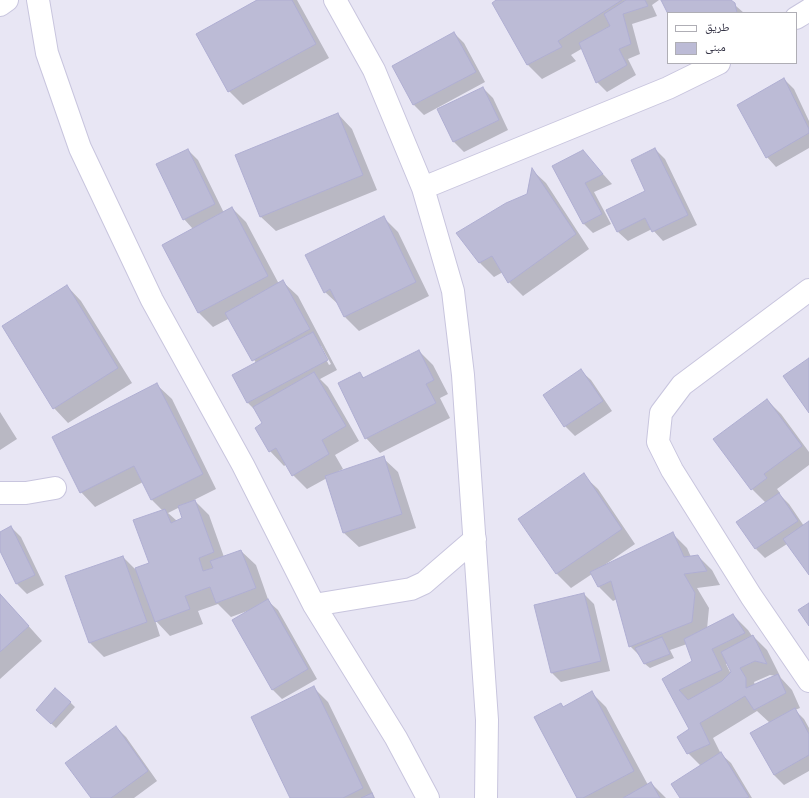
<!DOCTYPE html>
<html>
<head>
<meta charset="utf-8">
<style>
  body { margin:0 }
  #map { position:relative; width:809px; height:798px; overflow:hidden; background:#e8e6f4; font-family:"Archivo Narrow","Noto Naskh Arabic",sans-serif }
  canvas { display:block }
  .legend { position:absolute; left:667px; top:12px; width:130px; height:52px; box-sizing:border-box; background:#fff; border:1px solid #afaeb5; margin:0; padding:5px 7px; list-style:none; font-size:12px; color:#363547 }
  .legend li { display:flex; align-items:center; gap:8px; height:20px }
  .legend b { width:20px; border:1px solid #afaeb5 }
</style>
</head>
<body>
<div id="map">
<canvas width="809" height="798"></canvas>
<ul class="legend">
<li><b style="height:5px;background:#fff"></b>طريق</li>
<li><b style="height:11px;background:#bcbbd6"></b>مبنى</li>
</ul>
</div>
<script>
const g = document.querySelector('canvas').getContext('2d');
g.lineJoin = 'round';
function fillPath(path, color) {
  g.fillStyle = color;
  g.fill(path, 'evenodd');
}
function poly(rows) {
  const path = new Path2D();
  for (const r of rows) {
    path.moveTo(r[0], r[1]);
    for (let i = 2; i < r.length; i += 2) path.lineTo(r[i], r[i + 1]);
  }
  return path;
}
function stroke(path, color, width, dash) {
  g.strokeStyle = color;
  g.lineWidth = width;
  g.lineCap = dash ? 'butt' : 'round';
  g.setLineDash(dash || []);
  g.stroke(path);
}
fillPath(poly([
  [259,0,297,0,329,58,243,105,229,91],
  [498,0,659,0,652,5,657,16,632,24,640,54,628,59,636,75,607,92,597,82,583,48,571,55,576,61,542,79,528,65,493,3],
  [663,0,729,0,744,13,669,13],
  [454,33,464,43,485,82,424,115,414,105,393,66],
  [784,79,794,89,809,121,809,148,776,167,767,157],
  [483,88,493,98,508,130,464,152,454,142,438,110],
  [338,114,352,129,377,190,276,231,261,217,236,156],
  [655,149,665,159,697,225,663,241,652,229,628,241,618,232,647,191],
  [188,150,198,160,224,213,232,208,246,222,279,284,283,282,298,296,337,370,320,379,328,387,359,441,335,455,343,469,337,472,383,458,398,472,416,528,359,547,344,533,327,478,307,489,293,475,287,464,284,466,270,451,263,424,256,411,248,403,234,375,256,363,230,318,213,327,199,313,163,245,193,229,184,219],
  [319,346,321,346,331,364,329,365],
  [583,152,612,184,594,192,611,224,593,233,583,223],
  [532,170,546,183,589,249,523,296,509,282,503,272,494,277,480,263,457,233,527,195],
  [383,217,398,232,429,296,359,331,345,317,340,306,325,292],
  [67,286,81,301,132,383,68,423,54,408],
  [419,351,433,365,448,394,440,398,450,418,380,453,366,438,360,374,364,378],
  [581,371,591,380,612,411,575,436,565,426,544,395],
  [157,385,172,399,216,489,194,500,209,515,224,557,241,551,256,565,269,602,278,610,317,679,282,699,272,689,250,610,231,617,218,604,198,611,203,624,170,636,155,620,160,636,104,657,89,642,123,557,138,572,150,563,163,511,152,500,143,482,95,507,81,492],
  [180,507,184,519,177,521,168,513],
  [767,400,781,414,809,452,809,465,777,489,780,493,779,494,789,504,804,526,809,522,809,573,787,544,765,558,756,549,766,503,752,489],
  [0,412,17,439,0,450],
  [583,475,598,489,635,544,606,564,606,565,673,534,687,548,691,557,698,556,712,570,720,585,697,588,709,608,707,629,733,615,748,630,752,636,753,636,767,650,781,678,792,690,800,708,795,710,804,719,809,728,809,771,784,785,774,775,752,734,770,723,757,711,713,738,721,754,731,763,752,798,681,798,701,766,688,753,690,730,663,679,693,662,687,644,670,650,674,658,650,668,645,664,641,657,630,646,617,599,613,601,599,587,592,574,571,588,557,574,519,519],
  [728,663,732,672,731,674,726,664],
  [770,675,776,676,755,685,754,682],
  [11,527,21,537,44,585,27,594,17,584,0,549,0,533],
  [0,594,42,641,0,679],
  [584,594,594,604,610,671,561,682,552,673],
  [314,688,328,702,375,798,291,798],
  [592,693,606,707,648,785,651,783,666,798,578,798,561,704,564,708],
  [70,702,75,707,56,728,42,715],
  [116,727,126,737,157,781,134,798,92,798]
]), '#0003');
const building = poly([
  [257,0,292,0,316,44,228,92,196,34,257,0],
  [496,0,622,0,558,41,562,47,527,65,492,3,496,0],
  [626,0,645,0,648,6,623,14,631,44,619,49,627,65,596,83,579,43,610,26,604,14,626,0],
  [661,0,731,0,735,3,737,13,668,14,661,0],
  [454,32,476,72,413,105,392,66,454,32],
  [784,78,809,129,809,133,766,158,737,105,784,78],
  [483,87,499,120,453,142,437,109,483,87],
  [338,113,363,175,260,217,235,155,338,113],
  [655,148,688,215,652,232,645,218,617,232,606,210,645,191,631,160,655,148],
  [188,149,215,204,183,220,156,164,188,149],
  [583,150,603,174,585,183,602,214,583,224,552,166,583,150],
  [532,168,576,234,508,283,492,256,479,263,456,233,506,203,527,194,532,168],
  [232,207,268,276,198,313,162,245,232,207],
  [384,216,416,282,344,317,330,289,324,293,305,255,384,216],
  [283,280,310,329,252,361,225,313,283,280],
  [67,285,118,368,53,409,2,326,67,285],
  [313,332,328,360,247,403,232,375,313,332],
  [419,350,434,380,426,384,436,403,365,439,338,383,360,372,363,378,419,350],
  [809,358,809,413,783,376,809,358],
  [581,369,603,401,564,427,543,395,581,369],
  [314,372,346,426,322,440,329,454,292,476,276,448,269,452,255,428,262,423,253,407,314,372],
  [157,383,203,474,151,500,134,466,80,493,52,437,157,383],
  [767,399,802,446,764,474,767,478,751,490,713,439,767,399],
  [384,456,402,514,343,533,325,476,384,456],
  [584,473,622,529,556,574,518,519,584,473],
  [779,493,798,521,755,549,736,522,779,493],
  [195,500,214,552,199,558,203,571,213,568,210,561,241,550,256,588,216,603,210,587,185,596,190,609,155,622,135,568,149,563,133,520,165,509,171,523,182,518,178,506,195,500],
  [809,521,809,575,783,539,809,521],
  [11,526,35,575,16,584,0,551,0,532,11,526],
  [673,532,684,557,698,555,707,571,684,574,695,593,692,622,629,647,611,581,598,587,590,572,673,532],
  [123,556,147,622,89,643,65,576,123,556],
  [584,593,601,661,551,673,534,605,584,593],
  [0,594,29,626,0,652,0,594],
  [268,599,308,669,272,690,232,620,268,599],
  [809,603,809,626,798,610,809,603],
  [733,614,745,633,712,649,722,670,679,690,688,700,722,681,731,672,721,652,753,635,767,664,755,661,740,668,746,678,746,688,778,674,786,693,754,710,745,696,700,723,710,744,687,754,677,737,689,729,662,679,692,661,684,639,733,614],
  [662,637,670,654,644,664,635,648,662,637],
  [314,686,363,788,343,798,290,798,251,717,314,686],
  [55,688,71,702,51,724,36,710,55,688],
  [592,691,634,771,583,798,577,798,534,717,561,703,563,707,592,691],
  [795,708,809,734,809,755,774,775,750,733,795,708],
  [116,726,148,771,111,798,91,798,65,763,116,726],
  [721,752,749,797,746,798,680,798,671,784,721,752],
  [651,782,660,798,623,798,651,782],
  [372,793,374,798,361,798,372,793]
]);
fillPath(building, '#bcbbd6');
stroke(building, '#afaed2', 1);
const minor = poly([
  [38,0,47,53,80,148,152,300,243,465,314,605,396,738,428,798],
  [335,0,374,70,423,188,453,291,463,375,487,720,486,798],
  [0,5,7,0],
  [796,18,809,10],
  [423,188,668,88,719,63],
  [809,290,682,385,661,413,658,442,672,470,751,596,809,681],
  [0,493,26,493,55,488],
  [314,605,411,589,424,583,475,539]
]);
stroke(minor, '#c8c5de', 24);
stroke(minor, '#fff', 22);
</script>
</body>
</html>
